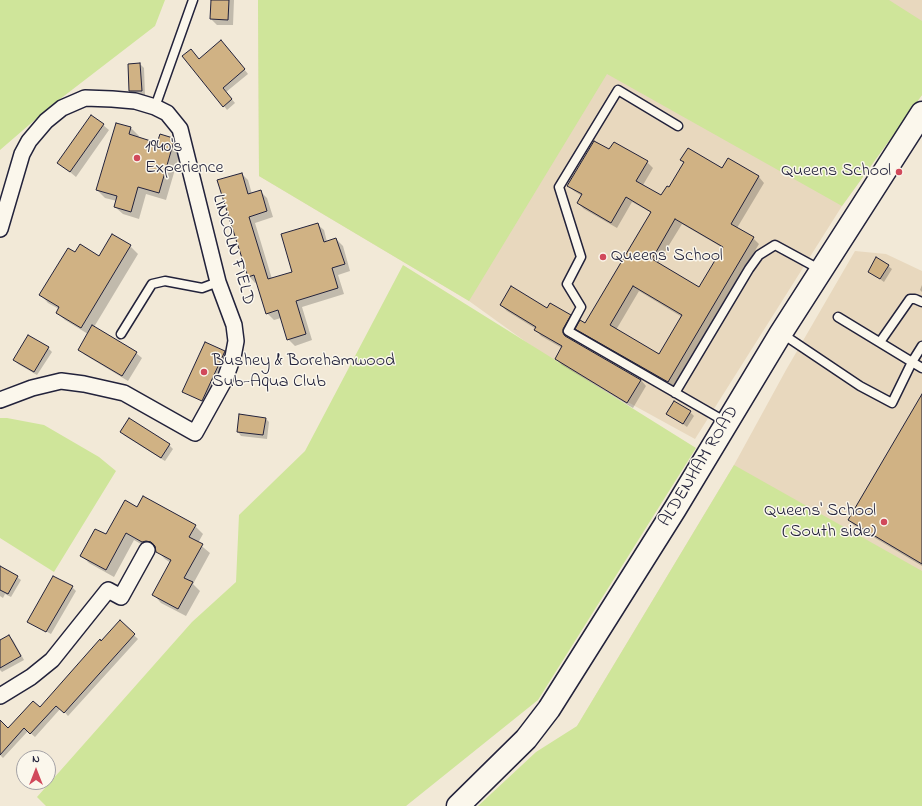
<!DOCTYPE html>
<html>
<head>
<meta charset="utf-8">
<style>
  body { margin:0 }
  #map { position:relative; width:922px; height:806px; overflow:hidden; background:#f2e9d7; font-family:"Indie Flower",sans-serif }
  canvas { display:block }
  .north { position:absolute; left:16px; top:750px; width:40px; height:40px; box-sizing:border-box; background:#fbf7ec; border:1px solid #a4a2a5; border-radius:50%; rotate:0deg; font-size:11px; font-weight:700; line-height:16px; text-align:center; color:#22223b }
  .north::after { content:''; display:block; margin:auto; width:14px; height:18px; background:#d1495b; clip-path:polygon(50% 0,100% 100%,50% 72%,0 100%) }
</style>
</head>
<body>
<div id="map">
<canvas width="922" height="806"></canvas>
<div class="north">N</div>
</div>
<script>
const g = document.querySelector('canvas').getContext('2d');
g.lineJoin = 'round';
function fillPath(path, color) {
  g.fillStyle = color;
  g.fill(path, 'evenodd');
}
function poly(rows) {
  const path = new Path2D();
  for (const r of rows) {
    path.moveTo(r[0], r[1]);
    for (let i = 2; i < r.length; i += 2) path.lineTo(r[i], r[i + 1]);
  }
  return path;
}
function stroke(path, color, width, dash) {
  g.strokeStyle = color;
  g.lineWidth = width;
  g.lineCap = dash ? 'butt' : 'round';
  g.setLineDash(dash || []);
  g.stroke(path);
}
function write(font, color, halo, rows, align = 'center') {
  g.font = font + ' "Indie Flower",sans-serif';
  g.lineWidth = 3;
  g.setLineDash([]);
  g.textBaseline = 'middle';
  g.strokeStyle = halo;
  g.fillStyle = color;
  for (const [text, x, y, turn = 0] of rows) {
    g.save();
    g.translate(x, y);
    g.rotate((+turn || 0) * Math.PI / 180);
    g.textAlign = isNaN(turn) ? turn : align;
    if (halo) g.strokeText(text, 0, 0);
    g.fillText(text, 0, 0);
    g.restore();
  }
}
fillPath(poly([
  [258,0,922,0,922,95,842,206,695,439,551,360,469,301,259,176],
  [855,251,886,254,922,271,922,806,577,726,734,465,786,370]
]), '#e8d8be');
fillPath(poly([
  [0,0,165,0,155,26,51,106,0,150],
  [258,0,889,0,922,21,922,95,842,206,607,74,469,301,259,176],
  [403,265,696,448,538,700,406,806,46,806,37,797,192,622,236,582,239,515,305,451],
  [0,418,7,418,44,425,99,457,116,471,54,572,0,538],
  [734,465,922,571,922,806,478,806,536,752,577,726]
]), '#cfe59a');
fillPath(poly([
  [212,0,234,0,233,25,217,25,211,19],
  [225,45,248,74,226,92,235,103,227,110,224,106,199,60],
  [140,64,144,68,145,95,134,95,130,91,129,65],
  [103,125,109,130,76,177,59,163],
  [131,128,139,136,138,138,158,144,172,139,180,147,181,149,166,200,146,194,139,219,123,214,115,207,117,201,105,198,97,190],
  [609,151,647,162,653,168,643,185,661,197,669,188,684,163,682,160,722,170,728,159,759,177,764,183,737,228,753,238,759,244,674,387,582,335,577,329,586,325,652,213,632,202,617,228,584,209,578,203,582,196,574,191,569,186],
  [682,224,723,248,700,288,658,263],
  [639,291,682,317,660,355,616,330],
  [242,174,248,180,252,194,260,191,267,198,273,217,255,223,272,279,293,272,317,224,324,230,327,242,336,239,343,246,350,271,338,275,344,294,302,307,312,340,295,346,288,339,281,318,274,320,267,313,258,282,255,283,249,276],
  [130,246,138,254,94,327,136,353,142,358,128,381,85,355,79,349,88,334,65,320,57,313,59,309,48,303,41,295,75,253,99,257],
  [888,266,892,269,884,282,869,271],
  [922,285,922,292,920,290],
  [501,305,548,309,570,316,576,321,568,335,568,339,641,380,646,386,633,408,562,365,556,359,562,348,541,336,536,330,536,329,507,311],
  [48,348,52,352,37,375,18,364,14,360],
  [224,352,226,354,204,402,185,393],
  [922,396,922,566,855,526,849,520],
  [690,412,694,416,687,427,667,413],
  [265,418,269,422,267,439,241,436,238,432],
  [121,432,169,445,173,449,165,461,125,436],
  [138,508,195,526,203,534,198,543,210,553,193,584,200,591,186,616,161,603,154,595,171,563,165,559,157,551,156,548,151,550,134,540,114,577,89,563,81,555],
  [0,567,17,577,21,580,11,597,5,594,3,598,0,596],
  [72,587,76,591,51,634,31,623,31,624,28,621],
  [120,622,138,639,68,716,61,708,35,737,28,731,3,758,0,755,0,723,8,729,40,709],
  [9,636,13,640,24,660,2,672,0,670,0,641]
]), '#0003');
const building = poly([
  [211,0,229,0,228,20,210,19,211,0],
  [221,40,245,69,223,88,232,99,223,107,182,56,191,49,199,59,221,40],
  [140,63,142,91,129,91,128,64,140,63],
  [91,115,104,124,70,172,57,163,91,115],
  [116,123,131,127,129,134,157,143,160,134,173,138,174,141,159,193,138,187,131,212,114,207,117,196,96,190,116,123],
  [594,141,609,149,614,142,648,161,636,181,661,195,667,186,669,187,684,162,680,160,688,148,722,168,728,158,759,176,731,224,754,237,668,382,575,329,580,320,585,323,651,212,626,197,611,223,577,203,582,194,567,186,594,141],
  [675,219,723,247,699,287,652,259,675,219],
  [633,286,682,315,659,354,610,325,633,286],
  [242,173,248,194,261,190,267,211,249,217,268,279,292,272,281,234,318,223,324,242,336,238,345,264,332,268,338,288,296,301,306,334,287,340,278,310,266,314,254,275,248,277,217,180,242,173],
  [112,234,131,245,81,328,56,313,59,307,39,295,68,248,75,252,80,244,99,256,112,234],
  [876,257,889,265,880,279,868,272,876,257],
  [511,286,547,308,550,303,571,315,563,329,563,333,565,336,641,380,627,403,555,359,562,346,534,330,536,327,500,305,511,286],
  [92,325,137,352,122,376,78,350,92,325],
  [28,335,49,347,34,372,13,360,28,335],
  [205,342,225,351,202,401,182,392,205,342],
  [922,394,922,564,848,520,922,394],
  [674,401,691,411,683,424,666,414,674,401],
  [239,414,266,418,263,435,237,432,239,414],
  [129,418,170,444,161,458,120,432,129,418],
  [143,496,196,525,189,537,203,544,184,578,193,582,178,609,152,595,171,560,156,552,155,546,151,542,146,541,142,542,126,533,106,570,80,556,95,529,106,534,125,500,137,507,143,496],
  [0,566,18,576,8,594,0,590,0,566],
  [53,576,73,586,46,632,27,622,53,576],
  [120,620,135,634,64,713,56,706,30,734,24,728,0,755,0,720,8,728,33,701,40,707,100,639,101,641,120,620],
  [9,635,21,656,0,668,0,640,9,635]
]);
fillPath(building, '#d0b284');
stroke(building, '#22223b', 1);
const service = poly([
  [155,107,193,0],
  [678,126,618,90,559,187,581,257,567,284,581,307,568,331,726,422],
  [838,317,912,362,922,346],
  [781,333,860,386,892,403,912,362,922,368],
  [121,334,152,284,165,281,202,288,218,282],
  [880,342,910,299,915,299,922,302],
  [675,393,749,269,759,255,775,245,821,270]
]);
const minor = poly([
  [0,229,22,154,29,141,46,121,62,108,85,98,112,99,135,101,155,107,167,113,180,129,218,282,234,325,236,341,233,357,225,379,195,433,124,393,84,384,61,381,32,388,0,400],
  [0,696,31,677,52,660,108,590,121,597,147,550]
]);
const secondary = poly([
  [458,806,526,739,549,709,675,509,781,333,922,113]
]);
stroke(service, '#22223b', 11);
stroke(minor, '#22223b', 18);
stroke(secondary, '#22223b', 25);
stroke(service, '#fbf7ec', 8);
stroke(minor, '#fbf7ec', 15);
stroke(secondary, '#fbf7ec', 22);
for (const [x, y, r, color] of [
  [137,158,4,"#d1495b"],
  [899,172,4,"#d1495b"],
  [603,257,4,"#d1495b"],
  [204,372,4,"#d1495b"],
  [884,522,4,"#d1495b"]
]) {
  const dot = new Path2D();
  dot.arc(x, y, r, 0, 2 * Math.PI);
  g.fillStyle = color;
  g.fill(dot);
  stroke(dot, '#fbf7ec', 1.5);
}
write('18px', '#22223b', '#fbf7ec', [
  ["1940's",145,148],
  ["Experience",145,169],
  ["Queens School",891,172,"right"],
  ["Queens' School",611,257],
  ["Bushey & Borehamwood",212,362],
  ["Sub-Aqua Club",212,383],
  ["Queens' School",876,512,"right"],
  ["(South side)",876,533,"right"]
], 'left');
write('18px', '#22223b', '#fbf7ec', [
  ["LINCOLN FIELD",232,250,74],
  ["ALDENHAM ROAD",700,467,-59]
]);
</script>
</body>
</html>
